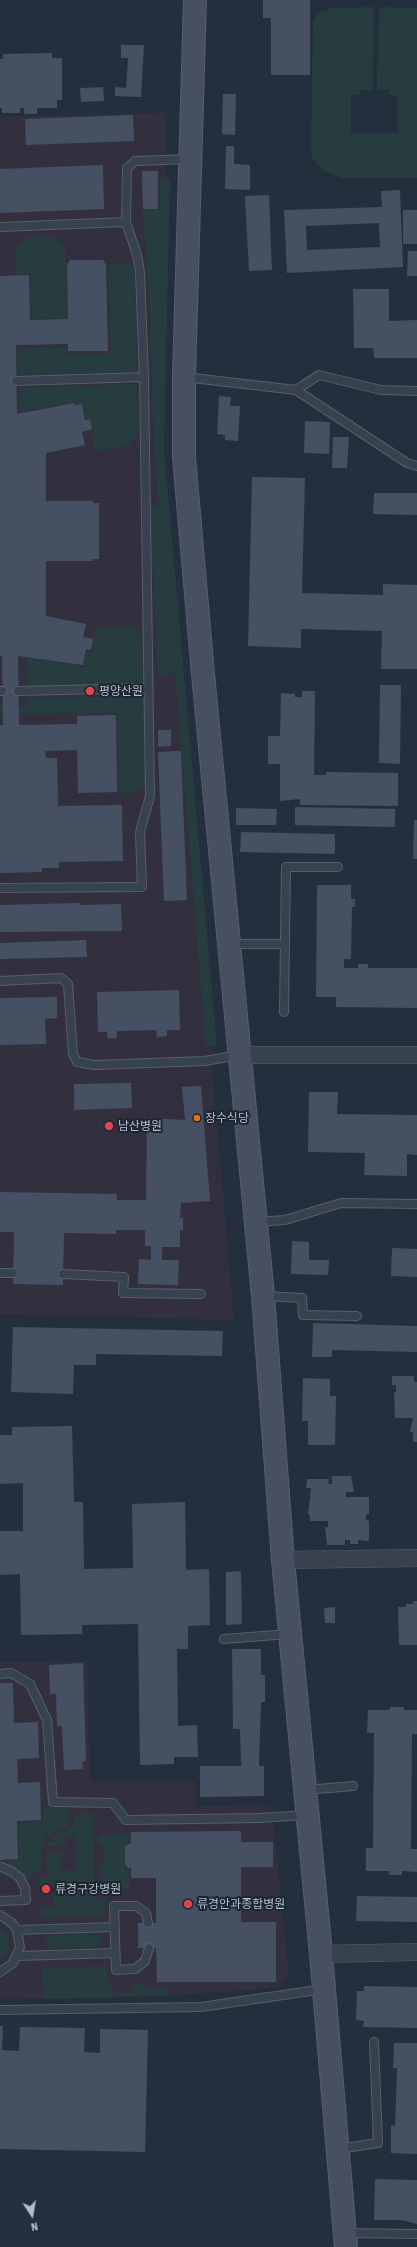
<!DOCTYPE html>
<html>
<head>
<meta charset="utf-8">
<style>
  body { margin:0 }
  #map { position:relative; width:417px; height:2247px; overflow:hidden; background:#242f3e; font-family:"Asap Condensed",sans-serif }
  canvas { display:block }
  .north { position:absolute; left:12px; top:2195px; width:40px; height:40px; -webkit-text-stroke:3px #1d2633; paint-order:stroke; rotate:168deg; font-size:11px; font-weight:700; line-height:16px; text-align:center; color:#b4bcc9 }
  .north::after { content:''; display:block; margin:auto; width:14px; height:18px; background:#b4bcc9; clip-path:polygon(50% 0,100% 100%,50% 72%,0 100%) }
</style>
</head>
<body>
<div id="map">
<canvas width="417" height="2247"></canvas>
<div class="north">N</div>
</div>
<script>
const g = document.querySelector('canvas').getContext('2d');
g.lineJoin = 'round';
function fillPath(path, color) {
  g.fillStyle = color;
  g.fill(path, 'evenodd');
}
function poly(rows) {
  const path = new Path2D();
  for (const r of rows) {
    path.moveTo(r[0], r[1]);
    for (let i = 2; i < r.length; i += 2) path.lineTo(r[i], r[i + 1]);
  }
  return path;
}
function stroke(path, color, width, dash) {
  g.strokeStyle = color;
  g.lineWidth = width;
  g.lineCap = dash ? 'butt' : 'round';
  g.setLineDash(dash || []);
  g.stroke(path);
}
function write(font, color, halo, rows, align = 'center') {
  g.font = font + ' "Asap Condensed","Noto Sans KR",sans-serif';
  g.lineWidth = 4;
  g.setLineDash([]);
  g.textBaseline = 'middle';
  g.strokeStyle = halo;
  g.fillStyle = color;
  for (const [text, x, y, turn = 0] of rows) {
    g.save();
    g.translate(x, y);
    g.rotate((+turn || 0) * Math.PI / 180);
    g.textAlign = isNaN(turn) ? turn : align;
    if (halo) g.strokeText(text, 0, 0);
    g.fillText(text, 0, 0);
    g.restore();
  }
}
fillPath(poly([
  [167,113,158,445,234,1320,0,1314,0,117],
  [87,1661,90,1781,195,1781,196,1806,269,1805,274,1831,289,1976,279,1988,180,1995,0,1999,0,1662]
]), '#32303f');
fillPath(poly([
  [374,7,373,90,360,90,359,95,351,95,351,133,398,133,398,96,389,95,389,90,377,90,379,7,417,8,417,178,342,178,324,171,313,160,311,148,313,21,320,12,333,8],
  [159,179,170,179,164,449,217,1046,206,1047,175,673,158,675,150,506,159,505,154,448,149,296,143,210,160,210],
  [27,237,53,237,63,244,66,251,67,318,31,319,30,274,15,274,15,251,17,245],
  [128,264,133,267,134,271,137,372,18,375,17,349,66,347,66,354,111,353,108,265],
  [137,384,139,430,130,444,116,449,94,450,91,418,86,419,82,403,76,404,75,402,19,412,19,388],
  [127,627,136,628,141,635,143,684,28,686,28,657,84,667,87,650,92,651,97,628],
  [144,696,145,781,142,787,130,793,119,793,118,713,0,714,0,706,29,706,28,698],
  [43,1808,67,1808,70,1813,68,1826,47,1835,41,1846,42,1870,34,1871,34,1877,24,1878,6,1861,19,1860,18,1823,43,1822],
  [93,1813,95,1899,105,1899,105,1915,41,1917,41,1907,54,1907,53,1886,40,1886,40,1878,48,1877,47,1853,61,1852,61,1871,76,1870,75,1835,66,1835,66,1846,47,1846,55,1835,73,1827,75,1814],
  [128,1834,130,1889,105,1890,104,1894,101,1894,100,1864,105,1863,104,1845,99,1845,99,1835],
  [0,1928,8,1937,9,1944,8,1950,0,1960],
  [96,1934,100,1935,103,1943,96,1947,51,1949,45,1945,47,1937,51,1935],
  [107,1966,107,1983,111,1983,112,1993,133,1993,133,1983,143,1982,143,1990,168,1989,169,1996,43,1999,42,1968]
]), '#263c3f');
fillPath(poly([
  [263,0,310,0,310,75,271,75,271,18,263,18],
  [121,45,144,45,141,97,115,96,115,87,126,88,128,58,121,58],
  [52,53,52,58,62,58,62,100,57,100,57,108,37,108,37,114,24,114,24,108,20,108,20,113,2,113,2,108,0,108,0,59,3,59,3,54],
  [103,87,104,101,81,102,80,88],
  [223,94,236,94,235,135,222,134],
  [133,115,134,141,26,145,25,119],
  [226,146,234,146,234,164,250,165,250,190,225,189],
  [103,165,104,209,0,213,0,169],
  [142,171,158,171,158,209,143,209],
  [400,190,403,267,287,273,284,210,382,207,381,191],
  [379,223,380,247,307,250,306,226],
  [269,195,272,270,249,271,245,196],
  [403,210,417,210,417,244,403,244],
  [408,251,417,251,417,276,407,276],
  [70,260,103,260,106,265,108,351,68,351,68,344,16,345,17,414,74,403,75,405,82,404,85,420,90,419,92,429,82,432,85,445,46,453,46,501,93,501,93,503,99,503,99,559,93,559,93,561,46,561,46,616,86,624,83,637,93,639,91,650,86,649,83,665,18,656,19,725,77,724,77,716,116,715,117,792,78,793,77,750,45,751,46,758,57,758,58,806,122,805,123,861,59,862,59,868,42,868,42,872,0,873,0,725,3,725,2,656,0,656,0,276,29,275,30,320,68,319,67,265],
  [353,289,389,289,389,321,417,320,417,358,374,358,373,348,354,348],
  [219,396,231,397,230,406,240,406,238,441,225,440,225,435,217,434],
  [305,421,330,422,329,454,304,453],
  [333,437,349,437,347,468,332,468],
  [252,477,305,478,302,593,383,595,383,584,417,585,417,669,381,669,382,631,301,629,301,648,248,646],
  [374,493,417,493,417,515,373,514],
  [380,685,401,685,400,764,379,763],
  [302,691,315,691,314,775,326,775,326,772,398,773,398,806,300,805,300,799,280,801,280,764,268,764,268,736,280,736,281,693,295,694,295,697,302,697],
  [158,730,171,730,171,746,158,747],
  [181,751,187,900,164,901,158,752],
  [295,807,395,809,395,827,295,825],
  [236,808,277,809,276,825,236,825],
  [414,820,417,820,417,859,413,859],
  [241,832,335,834,335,854,240,852],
  [317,885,351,885,351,899,355,899,355,907,352,907,351,959,344,959,344,968,358,968,358,964,368,964,368,968,417,968,417,1008,336,1007,336,997,316,997],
  [80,903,80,905,121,904,122,931,0,932,0,905],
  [86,940,87,957,0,959,0,943],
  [179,990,180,1030,167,1030,167,1036,157,1037,156,1030,117,1031,117,1038,107,1038,107,1032,98,1032,97,992],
  [57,997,57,1018,45,1019,46,1044,0,1045,0,998],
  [131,1083,132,1108,74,1110,74,1084],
  [201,1086,210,1201,181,1203,180,1218,183,1218,183,1230,180,1230,180,1247,162,1247,162,1260,179,1260,178,1285,138,1284,139,1259,151,1260,151,1246,145,1246,145,1230,116,1230,116,1234,64,1233,63,1285,13,1284,14,1232,0,1232,0,1192,117,1194,117,1200,146,1200,147,1118,185,1120,182,1087],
  [309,1092,338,1092,337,1114,417,1115,417,1155,407,1154,407,1176,364,1175,365,1153,308,1152],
  [292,1241,309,1242,309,1260,329,1260,328,1275,291,1274],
  [392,1248,417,1249,417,1277,391,1276],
  [313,1323,417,1326,417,1352,332,1350,332,1357,312,1357],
  [13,1327,223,1331,222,1356,96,1354,96,1365,74,1365,73,1394,11,1392],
  [392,1376,414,1376,414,1382,417,1382,417,1442,413,1442,413,1432,410,1432,413,1418,395,1418,394,1392,396,1392,396,1385,392,1385],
  [303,1378,330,1379,330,1396,336,1396,335,1445,308,1445,308,1421,302,1421],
  [72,1426,74,1502,83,1502,84,1569,133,1568,132,1504,185,1502,186,1570,209,1569,210,1625,188,1626,188,1649,177,1649,178,1726,197,1725,198,1757,174,1757,174,1764,140,1765,138,1624,82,1625,82,1634,21,1635,20,1574,0,1575,0,1531,23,1531,23,1483,0,1484,0,1435,12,1435,12,1427],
  [332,1476,351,1476,354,1492,346,1492,346,1497,369,1497,369,1514,366,1514,366,1520,369,1521,369,1541,358,1540,358,1544,350,1544,350,1540,345,1540,345,1545,327,1545,325,1527,328,1527,328,1521,310,1521,310,1515,308,1514,311,1488,306,1488,307,1479,329,1479,328,1484,332,1484],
  [241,1571,242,1624,226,1625,226,1572],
  [413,1601,417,1601,417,1645,399,1645,398,1607,406,1607,406,1604,413,1604],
  [335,1607,335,1623,325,1623,324,1608],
  [232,1649,261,1649,261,1675,265,1675,265,1702,261,1702,259,1766,264,1766,264,1796,200,1797,200,1766,241,1766,240,1729,233,1729],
  [83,1663,86,1761,82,1762,83,1769,64,1770,62,1726,57,1726,56,1694,50,1694,49,1665],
  [0,1683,13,1683,14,1723,38,1722,39,1758,17,1759,18,1783,40,1782,41,1820,17,1821,18,1859,0,1860],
  [390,1707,404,1707,404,1710,417,1710,417,1734,412,1734,411,1849,417,1849,417,1872,402,1871,402,1875,389,1875,389,1871,366,1871,366,1848,373,1848,374,1733,367,1733,368,1710,390,1710],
  [241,1831,241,1842,273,1842,273,1867,241,1867,241,1922,276,1922,276,1982,157,1982,156,1948,138,1948,138,1923,156,1923,156,1878,131,1878,131,1867,128,1868,125,1863,125,1848,128,1844,131,1843,131,1832],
  [357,1896,417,1897,417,1922,356,1921],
  [364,1986,417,1987,417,2028,363,2027,364,2021,356,2020,357,1991,364,1991],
  [0,2026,3,2026,2,2050,19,2051,20,2027,85,2028,84,2052,100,2053,100,2029,148,2030,145,2152,0,2149],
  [394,2043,417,2043,417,2154,391,2153,391,2125,395,2126,397,2068,393,2068],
  [375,2179,417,2180,417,2224,402,2220,374,2220]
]), '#455162');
const lane = poly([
  [0,227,126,222],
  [184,377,296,390,407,463,417,466],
  [16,381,144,377],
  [296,390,319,375,381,390,417,391],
  [0,691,2,691],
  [18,691,148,688],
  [0,888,142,887,140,832,150,796,144,377,140,272,137,255,126,222,127,168,135,161,189,159],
  [231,944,285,944],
  [0,981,61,978,68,984,73,1054,77,1062,94,1065,205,1061,238,1055],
  [284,1012,286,867,338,867],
  [257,1222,285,1220,341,1203,417,1204],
  [0,1273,13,1273],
  [63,1274,124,1277,123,1293,201,1294],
  [264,1296,302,1298,303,1315,357,1316],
  [224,1639,289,1634],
  [0,1674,11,1673,30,1684,47,1720,53,1802,113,1803,126,1820,259,1818,306,1815],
  [305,1790,353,1786],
  [0,1901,26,1900,25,1888,20,1878,11,1871,1,1867],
  [0,1915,12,1923,17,1930,20,1947,13,1963,0,1972],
  [148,1923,146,1913,136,1906,114,1906,116,1970,135,1969,145,1961,149,1948],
  [17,1930,115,1927],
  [18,1956,115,1953],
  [0,2010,201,2007,324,1989],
  [338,2149,378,2143,374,2042],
  [346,2233,417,2234]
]);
const street = poly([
  [241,1055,417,1055],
  [283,1560,417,1558],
  [321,1954,417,1952]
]);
const secondary = poly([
  [195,0,184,376,184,457,203,674,263,1296,283,1560,321,1954,346,2247]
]);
stroke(lane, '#565f6c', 10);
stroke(street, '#565f6c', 18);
stroke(secondary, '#565f6c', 24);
stroke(lane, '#38414e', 8);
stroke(street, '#38414e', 17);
stroke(secondary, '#465061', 22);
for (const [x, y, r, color] of [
  [90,691,5,"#e0444e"],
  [197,1118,4,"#e8710a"],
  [109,1126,5,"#e0444e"],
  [46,1889,5,"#e0444e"],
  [188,1904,5,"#e0444e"]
]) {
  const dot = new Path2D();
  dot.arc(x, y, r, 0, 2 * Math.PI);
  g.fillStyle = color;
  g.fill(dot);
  stroke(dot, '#1d2633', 1.5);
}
write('12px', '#b4bcc9', '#1d2633', [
  ["평양산원",99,691],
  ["장수식당",205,1118],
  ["남산병원",118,1126],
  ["류경구강병원",55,1889],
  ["류경안과종합병원",197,1904]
], 'left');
</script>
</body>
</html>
